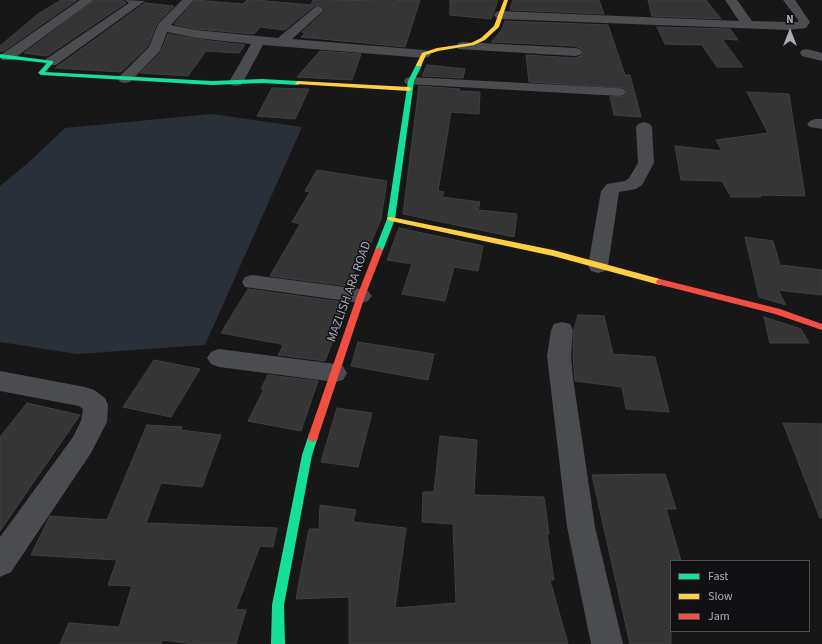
<!DOCTYPE html>
<html>
<head>
<meta charset="utf-8">
<style>
  body { margin:0 }
  #map { position:relative; width:822px; height:644px; overflow:hidden; background:#171717; font-family:"Source Sans 3",sans-serif }
  canvas { display:block }
  .legend { position:absolute; left:670px; top:560px; width:140px; height:72px; box-sizing:border-box; background:#111113; border:1px solid #4d4f55; margin:0; padding:5px 7px; list-style:none; font-size:12px; color:#a8abb8 }
  .legend li { display:flex; align-items:center; gap:8px; height:20px }
  .legend b { width:20px; border:1px solid #4d4f55 }
  .north { position:absolute; left:770px; top:12px; width:40px; height:40px; -webkit-text-stroke:3px #111113; paint-order:stroke; rotate:0deg; font-size:11px; font-weight:700; line-height:16px; text-align:center; color:#a8abb8 }
  .north::after { content:''; display:block; margin:auto; width:14px; height:18px; background:#a8abb8; clip-path:polygon(50% 0,100% 100%,50% 72%,0 100%) }
</style>
</head>
<body>
<div id="map">
<canvas width="822" height="644"></canvas>
<ul class="legend">
<li><b style="height:5px;background:#16e098"></b>Fast</li>
<li><b style="height:5px;background:#ffcf43"></b>Slow</li>
<li><b style="height:5px;background:#f24e42"></b>Jam</li>
</ul>
<div class="north">N</div>
</div>
<script>
const g = document.querySelector('canvas').getContext('2d');
g.lineJoin = 'round';
function fillPath(path, color) {
  g.fillStyle = color;
  g.fill(path, 'evenodd');
}
function poly(rows) {
  const path = new Path2D();
  for (const r of rows) {
    path.moveTo(r[0], r[1]);
    for (let i = 2; i < r.length; i += 2) path.lineTo(r[i], r[i + 1]);
  }
  return path;
}
function stroke(path, color, width, dash) {
  g.strokeStyle = color;
  g.lineWidth = width;
  g.lineCap = dash ? 'butt' : 'round';
  g.setLineDash(dash || []);
  g.stroke(path);
}
function write(font, color, halo, rows, align = 'center') {
  g.font = font + ' "Source Sans 3",sans-serif';
  g.lineWidth = 3;
  g.setLineDash([]);
  g.textBaseline = 'middle';
  g.strokeStyle = halo;
  g.fillStyle = color;
  for (const [text, x, y, turn = 0] of rows) {
    g.save();
    g.translate(x, y);
    g.rotate((+turn || 0) * Math.PI / 180);
    g.textAlign = isNaN(turn) ? turn : align;
    if (halo) g.strokeText(text, 0, 0);
    g.fillText(text, 0, 0);
    g.restore();
  }
}
fillPath(poly([
  [212,114,302,127,205,345,77,354,0,342,0,186,28,163,65,128]
]), '#2a3039');
const building = poly([
  [61,0,77,0,4,51,0,51,0,46,38,14,61,0],
  [95,0,114,0,124,1,126,3,47,56,24,53,95,0],
  [195,0,243,4,247,0,255,0,311,5,313,0,398,1,398,0,420,0,405,47,301,37,305,33,302,32,325,11,325,9,319,5,313,7,285,30,260,27,254,34,196,29,174,24,195,0],
  [450,0,498,0,491,19,450,15,450,0],
  [513,0,599,0,604,14,510,10,513,0],
  [648,0,706,0,721,19,652,16,648,0],
  [145,3,174,6,157,23,148,46,121,72,55,68,145,3],
  [505,21,608,25,625,75,630,75,641,117,614,115,610,97,625,96,627,91,624,88,529,82,526,55,575,58,581,56,583,51,580,48,575,46,491,42,501,31,505,21],
  [657,27,730,29,738,40,722,39,743,67,717,67,702,45,665,44,657,27],
  [168,34,196,39,245,45,239,53,206,51,188,76,140,73,161,52,168,34],
  [320,51,361,54,352,80,297,77,320,51],
  [427,65,465,69,463,78,422,76,427,65],
  [419,86,460,89,459,91,480,92,479,114,451,112,438,191,444,192,442,197,480,202,478,210,517,214,514,237,403,214,419,86],
  [272,88,309,89,295,119,257,116,272,88],
  [747,92,789,94,805,196,760,195,761,197,731,197,722,181,681,180,675,146,722,151,716,140,768,133,747,92],
  [317,170,387,181,381,219,365,257,363,257,361,260,359,260,348,286,270,276,300,224,292,222,310,192,305,191,317,170],
  [399,228,483,246,478,271,454,267,445,301,402,294,412,264,387,260,399,228],
  [745,237,773,241,780,265,822,270,822,295,778,290,786,305,759,297,745,237],
  [248,289,342,302,340,305,344,305,330,338,334,338,325,361,278,355,283,346,281,344,221,333,248,289],
  [578,315,604,316,613,354,655,357,669,412,626,409,622,387,575,381,573,356,574,330,578,315],
  [764,317,801,329,809,343,770,343,764,317],
  [358,342,434,354,428,380,351,366,358,342],
  [154,360,200,369,171,417,123,407,154,360],
  [268,375,318,381,301,431,248,421,264,389,261,389,268,375],
  [27,403,80,415,0,531,0,437,27,403],
  [337,408,372,413,358,467,321,462,337,408],
  [783,423,822,424,822,518,820,518,783,423],
  [147,425,182,427,181,430,221,435,202,487,161,483,146,523,277,528,273,547,260,546,236,609,246,610,236,644,193,644,162,640,161,644,60,644,69,623,119,627,132,586,108,585,117,560,31,555,50,516,107,520,147,425],
  [440,436,477,440,474,495,544,497,549,534,547,534,554,580,550,580,568,644,349,644,349,597,296,599,309,529,319,529,320,505,356,510,353,522,406,528,395,608,456,603,453,524,422,522,423,492,434,492,440,436],
  [665,474,676,509,666,509,681,561,671,561,671,644,630,644,592,475,665,474]
]);
fillPath(building, '#353536');
stroke(building, '#3f4043', 1);
fillPath(poly([
  [80,0,94,0,12,60,2,60,0,57,2,54,80,0],
  [125,0,145,1,56,65,46,65,44,62,46,59,129,3,125,0],
  [182,0,194,0,171,25,196,30,278,38,314,8,318,6,322,8,324,10,322,12,292,39,424,50,429,51,431,54,429,57,424,58,263,45,243,82,241,85,236,86,231,85,229,82,251,44,196,38,167,32,160,51,130,82,125,83,120,82,118,79,120,76,149,47,158,24,182,0],
  [725,0,737,0,752,21,788,22,798,22,798,20,783,0,795,0,810,22,806,28,788,30,500,19,496,18,494,15,496,12,500,11,739,21,725,0],
  [463,42,575,48,580,49,582,52,580,55,575,56,458,49,457,46,458,43,463,42],
  [807,49,822,53,822,61,802,56,800,53,802,50,807,49],
  [411,77,619,88,624,89,626,92,624,95,619,96,406,84,404,81,406,78,411,77],
  [815,119,822,119,822,129,810,127,807,124,810,121,815,119],
  [644,122,650,124,652,127,654,163,642,185,636,189,619,192,608,266,605,271,598,273,591,271,588,266,601,191,607,184,625,181,629,178,638,163,636,127,638,124,644,122],
  [252,275,361,289,368,291,372,296,368,301,361,303,245,287,242,282,245,277,252,275],
  [562,322,570,324,573,330,571,356,573,378,595,527,623,644,591,644,567,527,547,356,551,330,554,324,562,322],
  [219,349,335,364,343,366,347,373,343,380,335,382,219,367,211,364,207,358,211,352,219,349],
  [0,371,85,387,94,390,105,398,108,405,107,422,91,453,11,572,0,577,0,537,73,437,81,421,83,409,79,406,0,391,0,371]
]), '#4b4c50');
fillPath(poly([
  [0,54,53,61,53,63,45,72,212,81,262,79,298,81,301,83,298,85,262,83,212,85,41,75,38,73,47,63,0,58,0,54],
  [419,63,422,65,414,81,395,219,383,250,379,253,375,250,387,219,408,81,416,65,419,63],
  [313,432,317,434,318,437,312,455,284,605,285,644,271,644,272,605,302,455,309,434,313,432]
]), '#16e098');
fillPath(poly([
  [504,0,508,0,499,27,485,40,474,45,438,51,426,55,421,66,417,66,416,65,422,53,437,48,471,43,481,38,494,26,504,0],
  [298,81,409,87,412,89,409,91,296,84,295,83,298,81],
  [388,217,391,217,553,250,660,279,664,282,660,285,553,256,391,221,387,219,388,217]
]), '#ffcf43');
fillPath(poly([
  [379,247,383,250,365,296,317,440,313,442,309,440,308,437,357,296,375,250,379,247],
  [660,279,780,309,822,324,822,330,775,314,657,284,656,282,657,280,660,279]
]), '#f24e42');
write('13px', '#a8abb8', '#111113', [
  ["MAZLISH ARA ROAD",350,292,-70]
]);
</script>
</body>
</html>
